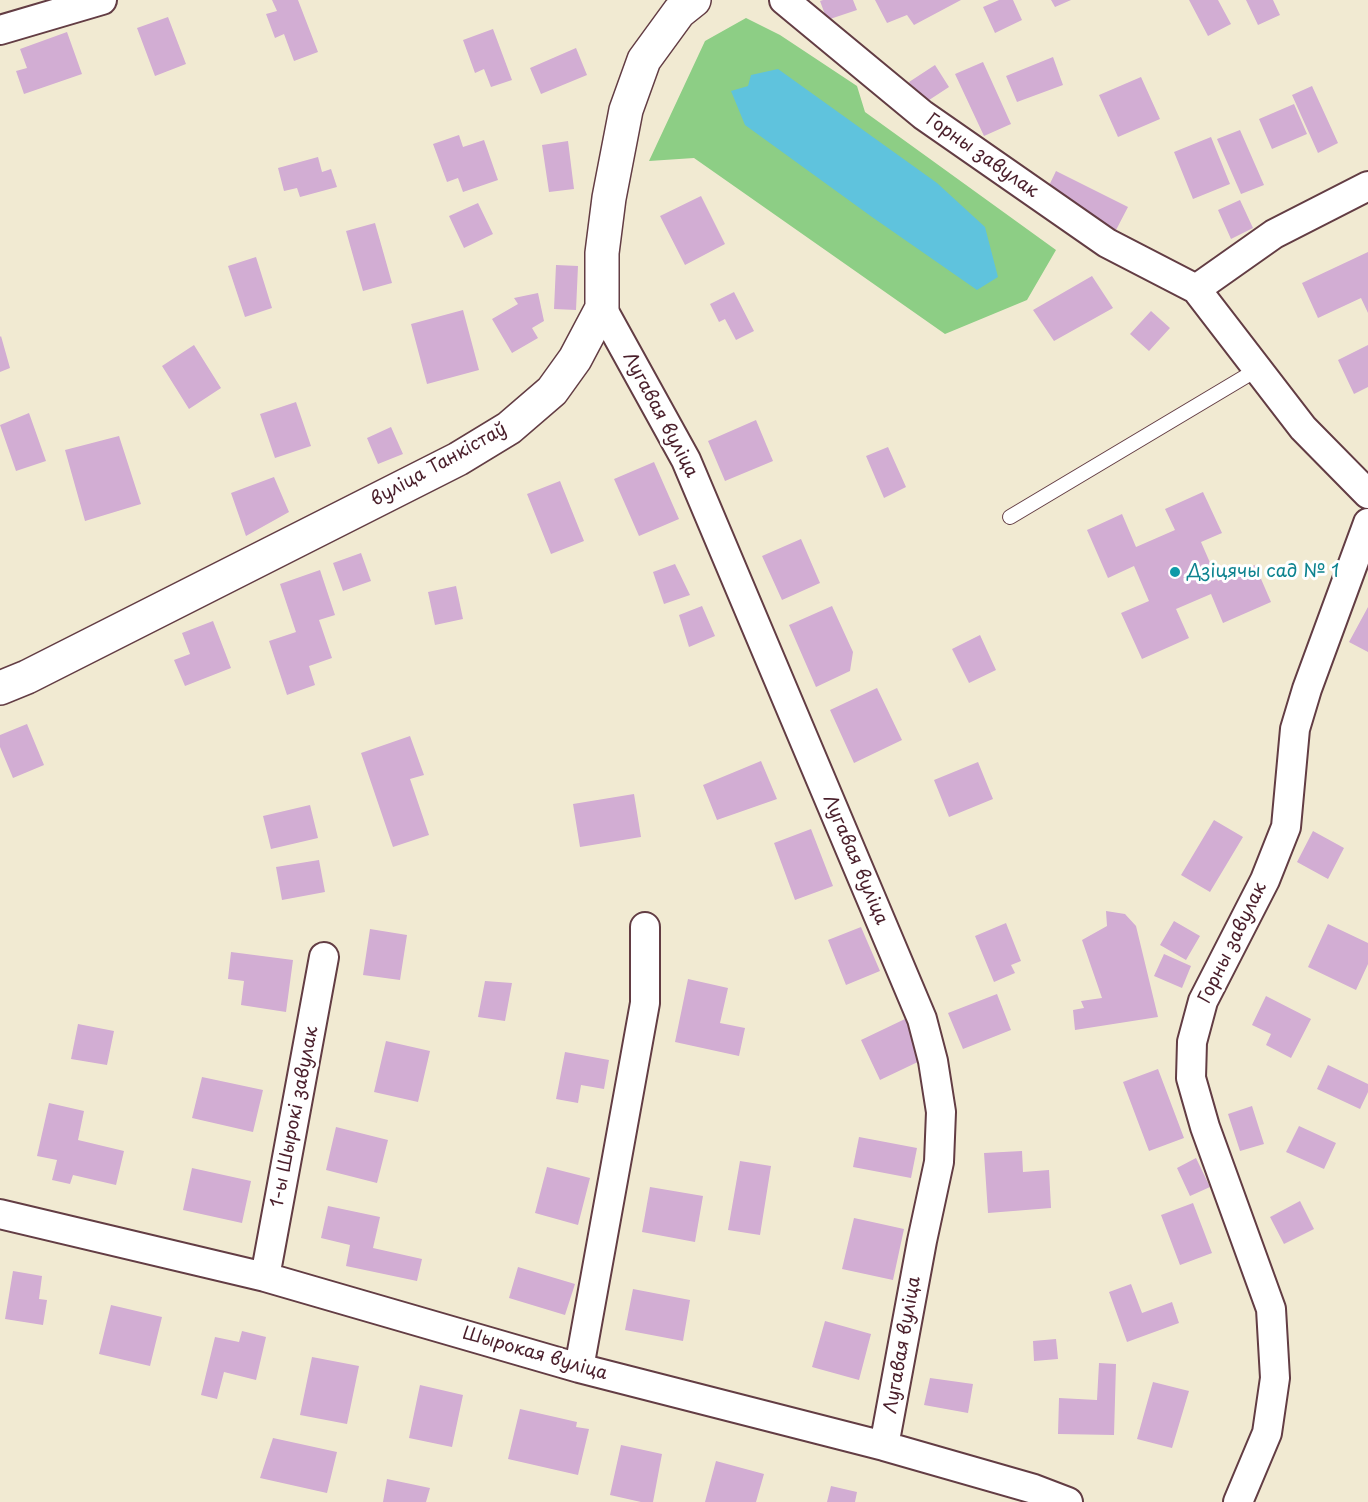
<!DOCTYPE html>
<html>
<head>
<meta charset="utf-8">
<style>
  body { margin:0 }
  canvas { display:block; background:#f1ead2 }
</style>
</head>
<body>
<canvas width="1368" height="1502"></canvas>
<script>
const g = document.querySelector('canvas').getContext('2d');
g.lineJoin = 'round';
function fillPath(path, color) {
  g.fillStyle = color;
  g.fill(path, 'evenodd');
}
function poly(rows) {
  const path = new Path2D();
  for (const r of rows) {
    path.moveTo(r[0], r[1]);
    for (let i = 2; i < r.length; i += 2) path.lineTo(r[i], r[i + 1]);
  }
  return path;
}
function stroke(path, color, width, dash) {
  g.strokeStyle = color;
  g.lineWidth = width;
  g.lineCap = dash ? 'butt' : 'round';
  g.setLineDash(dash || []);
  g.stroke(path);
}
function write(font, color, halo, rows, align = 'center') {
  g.font = font + ' "Playpen Sans",sans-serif';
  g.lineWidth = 6;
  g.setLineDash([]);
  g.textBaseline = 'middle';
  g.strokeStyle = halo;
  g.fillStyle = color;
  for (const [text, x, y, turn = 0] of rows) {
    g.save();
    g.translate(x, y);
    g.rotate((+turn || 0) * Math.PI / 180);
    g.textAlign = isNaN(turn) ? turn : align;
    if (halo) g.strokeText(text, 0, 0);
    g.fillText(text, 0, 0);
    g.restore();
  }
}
fillPath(poly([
  [746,18,780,35,857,86,865,112,1056,250,1027,300,945,334,694,158,649,161,705,41]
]), '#8dce85');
fillPath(poly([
  [778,69,937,183,985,227,998,277,977,290,872,217,745,125,731,91,748,86,751,75]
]), '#5fc3dd');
fillPath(poly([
  [272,0,298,0,318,52,294,61,284,34,275,38,266,14,277,11],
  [823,0,853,0,857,10,827,20,820,1],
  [875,0,961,0,914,25,907,15,887,23],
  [999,0,1013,0,1022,20,995,33,983,7],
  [1051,0,1071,0,1055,7],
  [1189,0,1218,0,1231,24,1208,36],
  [1246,0,1273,0,1280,15,1258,25],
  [168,17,186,64,155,76,137,28],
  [493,29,512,80,491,87,484,69,475,73,463,40],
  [67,32,82,74,24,94,16,71,27,68,20,49],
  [576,48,587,75,541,94,530,68],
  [1053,57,1063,85,1017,102,1006,76],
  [983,62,1011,124,984,136,955,74],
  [935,65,949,87,923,104,909,82],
  [1141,77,1160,119,1118,137,1099,95],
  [1312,86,1338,143,1318,153,1292,95],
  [1294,104,1307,134,1272,149,1259,119],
  [1240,130,1264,185,1241,194,1217,139],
  [459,135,463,147,484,140,498,180,463,192,458,178,447,182,433,144],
  [1211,137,1230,184,1193,199,1174,152],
  [568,141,574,189,549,192,542,145],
  [318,157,322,172,331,169,337,187,300,197,297,188,284,191,278,168],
  [1056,171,1128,207,1116,230,1045,194],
  [701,196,725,244,685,265,660,216],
  [1240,200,1253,228,1231,239,1218,210],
  [478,203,493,234,464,248,449,216],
  [375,223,392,283,363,291,346,231],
  [1368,252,1368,313,1361,298,1318,318,1302,283],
  [256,257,272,308,245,317,228,266],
  [556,265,578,266,576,310,554,309],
  [1092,276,1113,308,1054,341,1033,310],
  [734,292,754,331,736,340,725,319,719,322,710,304],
  [538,293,544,321,532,328,538,338,512,353,492,319,518,304,514,298],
  [463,310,479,370,427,384,411,324],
  [1151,311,1170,328,1149,351,1130,334],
  [1,336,10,368,0,372,0,337],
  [194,345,221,388,189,409,162,366],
  [1368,345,1368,387,1354,394,1338,360],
  [296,402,311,446,275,458,260,414],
  [29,413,46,461,16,471,0,425],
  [756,420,773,461,725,481,708,441],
  [391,427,403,454,378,464,367,438],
  [119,436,141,504,85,521,65,450],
  [888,447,906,487,884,498,866,456],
  [654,462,679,519,639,536,614,479],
  [274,477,289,512,246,536,231,493],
  [560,481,584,541,551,554,527,494],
  [1203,492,1222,533,1201,542,1218,581,1255,565,1271,602,1223,623,1211,594,1176,609,1189,638,1142,659,1121,613,1149,601,1134,566,1108,578,1087,530,1122,514,1136,547,1175,530,1165,509],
  [801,539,820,583,782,600,762,556],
  [361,553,371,581,343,591,333,563],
  [675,564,690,595,664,604,653,572],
  [320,570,335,615,319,620,332,658,309,666,315,685,287,695,269,641,296,632,280,584],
  [456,586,463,619,435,625,428,592],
  [702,606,715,636,689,647,679,615],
  [832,606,853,652,850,671,816,687,789,625],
  [1368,607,1368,652,1349,642],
  [213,621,231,668,185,686,174,660,190,654,182,633],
  [980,635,996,670,969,683,952,649],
  [877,688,902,740,854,763,830,710],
  [27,724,44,765,13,778,0,747,0,735],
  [410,736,424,775,410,779,429,835,393,847,361,753],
  [761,761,777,799,717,820,703,785],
  [978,762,993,799,949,817,934,780],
  [634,794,641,837,580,847,573,804],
  [310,805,318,838,271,849,263,816],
  [1214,820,1243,837,1210,892,1181,875],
  [811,829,833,886,795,900,774,843],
  [1313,831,1344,848,1328,879,1297,862],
  [319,860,325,892,282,900,276,867],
  [1106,911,1125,914,1136,926,1158,1017,1075,1030,1073,1010,1084,1008,1081,1001,1102,998,1082,940,1107,926],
  [1174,921,1200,936,1186,960,1160,945],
  [1006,923,1021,961,1011,965,1015,973,994,982,975,936],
  [1328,924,1368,943,1368,964,1356,990,1308,967],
  [861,927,880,971,846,985,828,940],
  [370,929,407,935,400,980,363,975],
  [231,952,293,960,286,1012,241,1005,244,981,228,979],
  [1164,954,1191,966,1182,988,1154,976],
  [688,979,728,988,720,1023,745,1028,739,1056,675,1042],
  [485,981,512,983,505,1021,478,1017],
  [997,994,1011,1030,963,1049,948,1013],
  [1266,996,1311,1019,1291,1058,1266,1045,1271,1034,1252,1025],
  [905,1019,924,1059,880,1080,861,1040],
  [78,1024,114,1031,107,1065,71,1059],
  [386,1041,430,1051,418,1102,374,1092],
  [565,1052,609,1060,604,1089,581,1085,578,1103,556,1099],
  [1328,1065,1368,1084,1368,1092,1360,1109,1317,1089],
  [1158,1069,1184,1138,1149,1151,1123,1082],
  [202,1077,263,1090,253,1132,192,1118],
  [49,1103,84,1111,78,1140,124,1151,116,1185,73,1175,70,1184,52,1180,57,1160,37,1156],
  [1252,1106,1264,1144,1240,1151,1228,1114],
  [1299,1126,1336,1143,1324,1169,1286,1152],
  [336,1127,388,1140,377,1183,326,1170],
  [859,1137,917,1148,911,1178,853,1167],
  [1022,1151,1023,1172,1049,1170,1051,1208,988,1213,984,1153],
  [1196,1158,1210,1187,1190,1196,1177,1168],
  [740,1161,771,1166,760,1235,728,1230],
  [547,1167,590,1178,578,1225,535,1213],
  [192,1168,251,1181,242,1223,183,1210],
  [650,1187,703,1196,695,1242,642,1232],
  [1300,1201,1314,1229,1284,1244,1270,1217],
  [1193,1203,1212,1253,1180,1265,1161,1215],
  [328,1206,380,1217,373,1248,422,1259,417,1281,346,1266,350,1245,321,1238],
  [854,1218,904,1229,893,1280,842,1269],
  [518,1267,575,1284,565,1315,509,1298],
  [13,1271,42,1276,39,1299,47,1300,43,1325,5,1319],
  [1131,1284,1142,1313,1172,1302,1179,1323,1127,1342,1109,1292],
  [633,1289,690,1300,683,1341,625,1330],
  [111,1305,162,1317,150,1366,99,1354],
  [825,1321,871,1334,859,1380,812,1367],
  [242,1331,266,1337,256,1380,224,1372,217,1399,201,1395,215,1337,239,1342],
  [1056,1339,1058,1359,1034,1361,1033,1341],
  [312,1357,359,1366,347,1424,300,1415],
  [1099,1363,1116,1364,1114,1435,1058,1434,1059,1398,1097,1400],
  [930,1378,973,1384,968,1413,924,1405],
  [1153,1382,1189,1391,1172,1448,1137,1439],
  [420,1385,463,1395,452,1447,409,1438],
  [520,1409,577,1422,576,1427,589,1429,578,1475,508,1459],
  [273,1438,337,1452,327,1493,260,1478],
  [621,1445,662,1454,653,1502,641,1502,610,1495],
  [716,1461,764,1474,756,1502,705,1502],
  [387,1479,430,1488,426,1502,383,1502],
  [831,1486,857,1492,855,1502,827,1502]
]), '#d2add3');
const lane = poly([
  [1010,517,1258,369]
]);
const street = poly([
  [784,0,923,115,1107,243,1196,289,1303,428,1368,494],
  [0,30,102,0],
  [1196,289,1274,234,1368,186],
  [602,308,686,460,922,1019,933,1061,941,1112,939,1162,922,1241,884,1446],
  [0,1214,265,1277,579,1368,884,1446,1034,1489,1068,1502],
  [265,1277,324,957],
  [579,1368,645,1003,645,927],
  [1238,1502,1267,1433,1275,1378,1271,1309,1205,1127,1191,1078,1192,1042,1203,1001,1265,880,1286,827,1295,729,1307,689,1368,523]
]);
const secondary = poly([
  [0,688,27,677,458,459,509,428,552,391,575,359,602,308,602,253,609,198,626,110,644,60,679,12,694,0]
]);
stroke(lane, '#633d44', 16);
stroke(street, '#633d44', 32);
stroke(secondary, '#633d44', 36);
stroke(lane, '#fff', 14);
stroke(street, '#fff', 28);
stroke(secondary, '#fff', 33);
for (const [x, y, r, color] of [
  [1175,572,6,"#0f9aa8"]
]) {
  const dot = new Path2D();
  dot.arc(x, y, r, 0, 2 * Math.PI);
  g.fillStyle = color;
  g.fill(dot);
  stroke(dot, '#fff', 2);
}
write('18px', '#4a1f2b', '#fff', [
  ["Горны завулак",982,156,35],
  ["Лугавая вуліца",660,415,62],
  ["вуліца Танкістаў",439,465,-29],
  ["Лугавая вуліца",855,860,67],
  ["Горны завулак",1233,943,-64],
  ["1-ы Шырокі завулак",295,1117,-79],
  ["Лугавая вуліца",903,1345,-80],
  ["Шырокая вуліца",535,1354,16]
]);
write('18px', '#0d838f', '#fff', [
  ["Дзіцячы сад № 1",1187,572]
], 'left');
</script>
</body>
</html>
